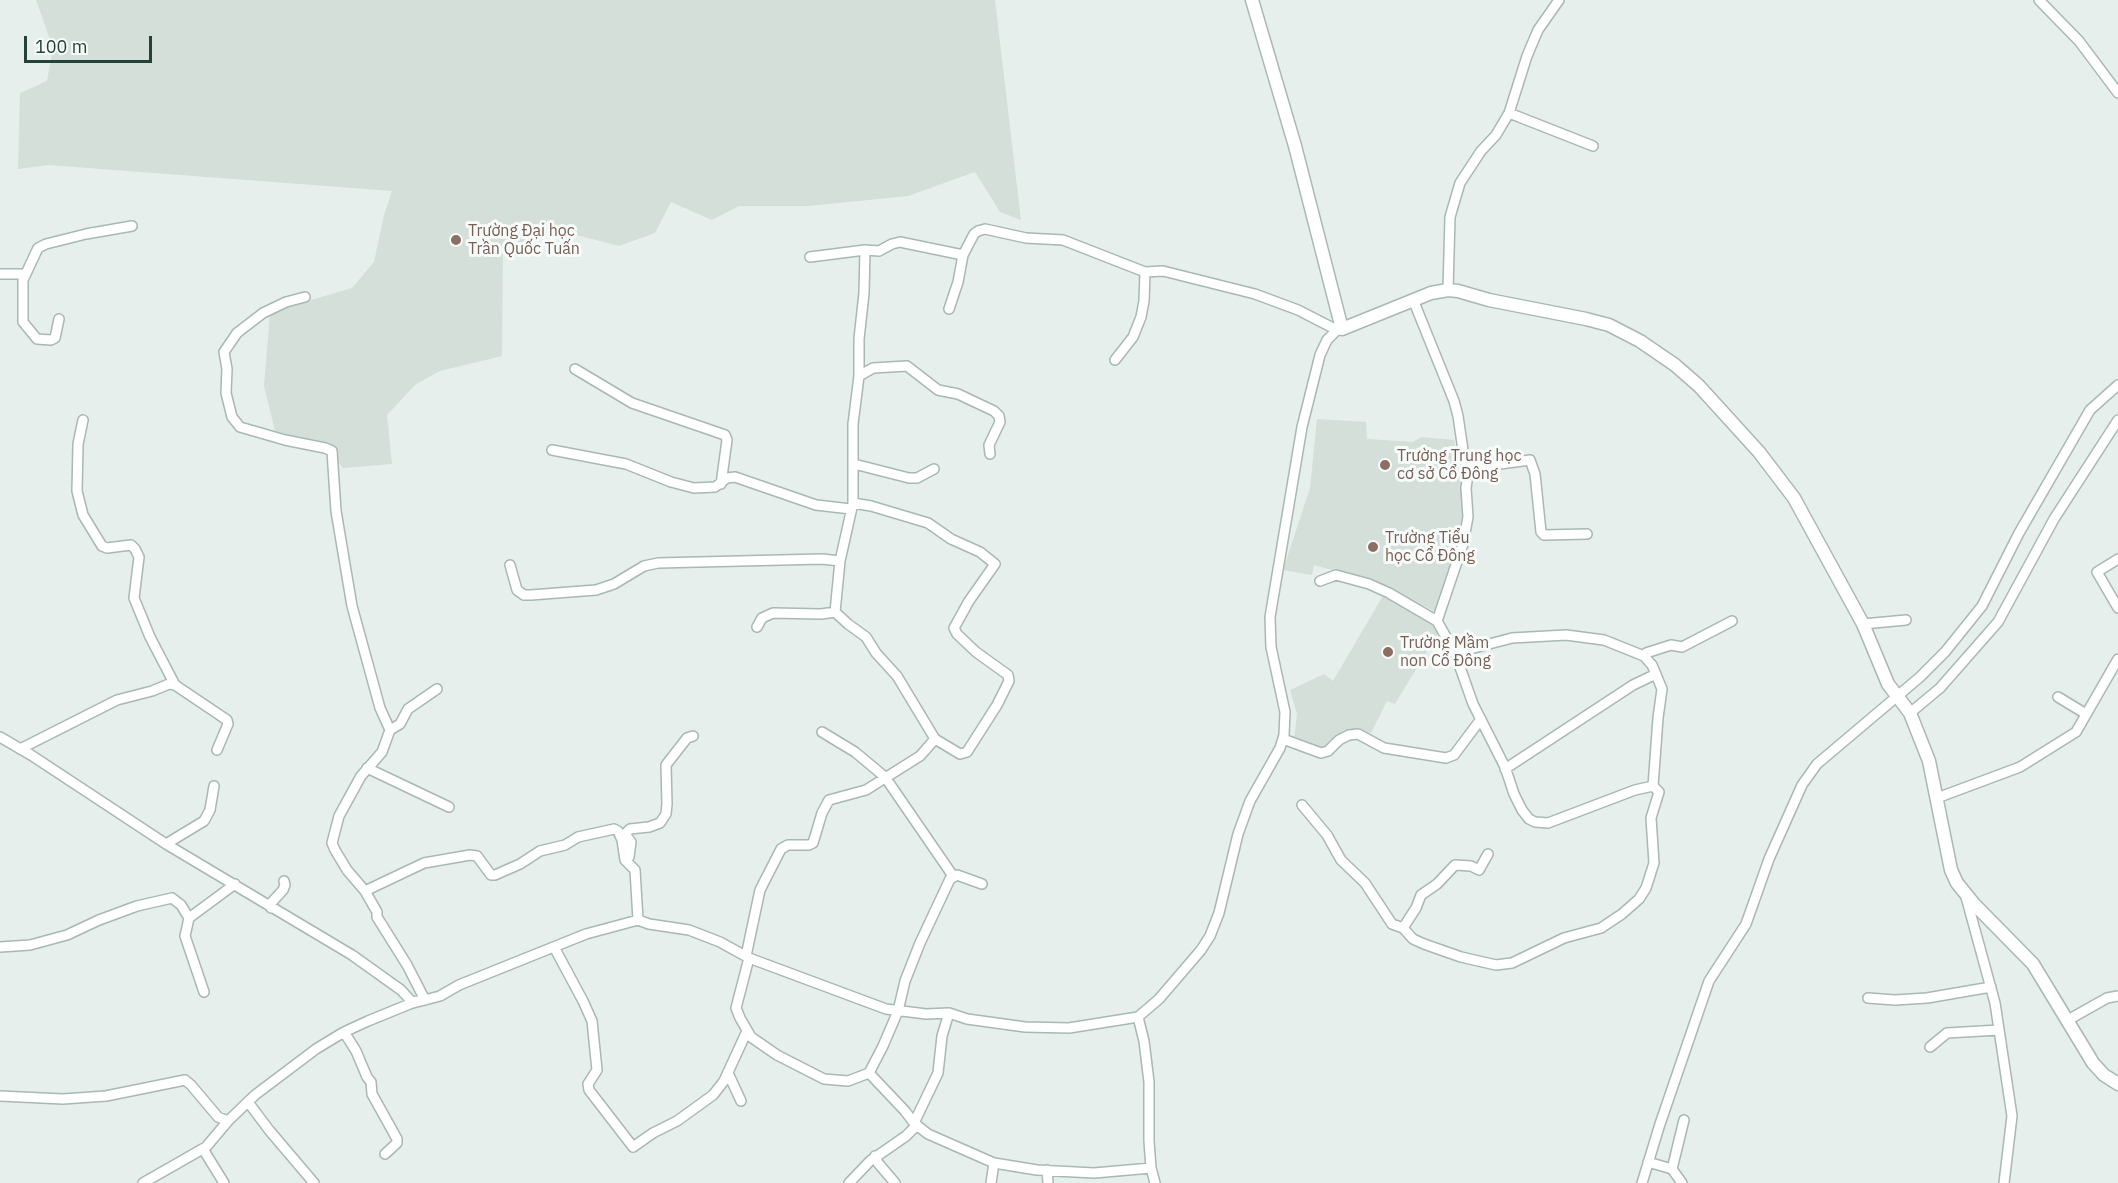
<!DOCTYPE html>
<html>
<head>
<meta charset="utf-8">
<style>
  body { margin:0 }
  #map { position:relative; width:2118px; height:1183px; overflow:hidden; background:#e6efeb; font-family:"IBM Plex Sans",sans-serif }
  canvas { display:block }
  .scale { position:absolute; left:24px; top:36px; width:128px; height:27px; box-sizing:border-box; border:3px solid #24423a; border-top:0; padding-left:8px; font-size:18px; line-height:21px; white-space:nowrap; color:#24423a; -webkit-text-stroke:4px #f7fbf9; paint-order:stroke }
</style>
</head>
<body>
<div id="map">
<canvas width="2118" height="1183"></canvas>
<div class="scale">100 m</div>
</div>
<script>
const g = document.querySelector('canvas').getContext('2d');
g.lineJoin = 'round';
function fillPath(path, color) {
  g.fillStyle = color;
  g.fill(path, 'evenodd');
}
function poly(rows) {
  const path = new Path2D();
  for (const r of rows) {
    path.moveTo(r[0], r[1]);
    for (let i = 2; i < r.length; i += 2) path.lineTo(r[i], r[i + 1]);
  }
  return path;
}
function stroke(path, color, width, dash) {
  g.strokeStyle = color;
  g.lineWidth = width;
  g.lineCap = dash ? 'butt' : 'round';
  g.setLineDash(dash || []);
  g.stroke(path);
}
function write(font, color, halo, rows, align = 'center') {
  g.font = font + ' "IBM Plex Sans",sans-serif';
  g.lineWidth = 6;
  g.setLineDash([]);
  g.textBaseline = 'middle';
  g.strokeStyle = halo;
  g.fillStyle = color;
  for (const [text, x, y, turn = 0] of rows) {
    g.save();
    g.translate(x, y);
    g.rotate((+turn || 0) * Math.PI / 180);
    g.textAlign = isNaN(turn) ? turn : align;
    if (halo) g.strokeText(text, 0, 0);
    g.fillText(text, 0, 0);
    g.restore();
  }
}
fillPath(poly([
  [36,0,995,0,1021,220,1000,212,975,172,908,196,809,206,739,206,712,220,671,202,655,233,619,246,561,231,503,249,502,356,440,371,416,384,387,415,392,464,343,468,324,444,275,431,264,386,270,312,352,288,374,262,384,215,392,191,48,165,18,169,20,93,47,81,53,48],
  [1317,419,1366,422,1367,439,1413,442,1421,437,1454,440,1464,499,1462,530,1436,612,1379,583,1314,565,1312,575,1283,570,1310,488],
  [1384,594,1432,622,1440,630,1395,704,1387,701,1371,733,1351,731,1339,735,1325,750,1294,740,1297,714,1290,690,1324,674,1333,681]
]), '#d4dfda');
const minor = poly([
  [2039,0,2079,41,2118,93],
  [1509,113,1593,146],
  [810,257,865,250,879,251,892,244,900,242,963,255],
  [0,274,24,274],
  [1448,290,1450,217,1460,183,1481,151,1496,135,1509,113,1527,56,1538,30,1559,0],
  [305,297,286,302,263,313,237,333,224,352,227,369,226,393,232,417,240,427,285,440,325,448,332,451,336,511,352,606,380,708,390,730,382,752,361,776,339,816,332,843,335,850,347,870,365,891,377,912,377,917,407,965,425,1000],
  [1414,302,1454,401,1458,416,1464,457,1469,468,1466,488,1468,517,1463,544,1437,621],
  [949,309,958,282,963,255,974,234,978,231,985,229,1026,238,1063,240,1145,272,1163,271,1255,294,1298,310,1337,330],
  [59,319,55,338,51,340,37,339,23,322,23,280,38,248,46,244,86,234,132,226],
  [1115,360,1133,337,1141,317,1144,301,1145,272],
  [575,369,632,403,725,435,727,440,721,484],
  [859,376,873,368,907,366,938,390,958,394,994,411,999,416,1000,422,989,445,990,454],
  [83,420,78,444,77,491,83,515,102,546,107,548,131,545,135,549,139,557,134,598,150,637,175,685],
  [552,450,626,464,671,482,694,488,715,487,727,478,735,477,816,505,851,509],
  [854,464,909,478,917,478,934,469],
  [1469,468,1530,460,1535,474,1541,532,1544,535,1587,534],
  [853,503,871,506,928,523,951,539,980,552,995,564,969,601,954,628,957,634,976,652,1008,675,1009,681,997,705,967,752,960,754,935,739],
  [2118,559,2097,572,2118,608],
  [510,565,517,590,524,595,531,595,596,590,614,584,644,566,658,563,822,559,840,561],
  [1320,581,1336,575,1369,584,1389,593,1437,621,1455,653,1512,638,1566,635,1604,640,1644,656,1652,665,1662,689,1658,718,1653,786],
  [835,612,840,561,853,503,853,424,859,376,859,339,864,293,865,250],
  [1863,624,1906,620],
  [1455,653,1473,704,1505,767,1514,794,1522,810,1529,819,1535,822,1548,823,1635,790,1653,786],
  [1644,656,1646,653,1671,645,1682,647,1732,621],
  [2058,697,2086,714],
  [1910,713,1940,688,1998,622,2054,519,2118,420],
  [390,730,400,724,408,709,437,689],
  [822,732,855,752,885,777,953,876],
  [0,737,31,755,166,844,352,955,401,990,413,1003,440,996,459,985,586,934,638,920,649,924,689,930,720,942,749,958,886,1009,926,1014,949,1013,967,1019,1025,1027,1069,1028,1138,1017,1159,999,1201,950,1210,936,1219,913,1238,834,1250,801,1280,748,1284,735,1285,712,1271,647,1270,617,1302,427,1320,355,1327,340,1337,330,1342,329],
  [1283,739,1321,753,1328,751,1339,740,1349,735,1358,734,1384,748,1446,758,1454,755,1481,719],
  [20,749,117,700,152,691,169,684,175,685,227,720,228,724,217,750],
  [367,768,449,807],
  [1505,769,1633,685,1656,674],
  [1937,798,2020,767,2076,732,2118,659],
  [1302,805,1327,835,1341,860,1365,883,1392,924,1403,928,1413,939,1424,944,1461,957,1496,965,1512,963,1564,938,1601,928,1622,914,1639,899,1646,888,1654,863,1651,818,1659,792,1653,786],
  [166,844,204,821,210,810,214,786],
  [629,857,631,842,625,834,630,829,649,827,660,823,666,814,667,804,666,765,687,738,693,736],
  [365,891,424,863,470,855,477,856,491,875,495,875,520,864,540,851,565,845,578,837,614,829,618,831,622,840,625,860,635,870,638,920],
  [1966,897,1995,1003,2012,1116,2004,1183],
  [271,908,272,902,283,890,285,885,284,881],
  [189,918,235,884],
  [1403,928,1416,908,1421,895,1437,884,1455,865,1471,866,1479,870,1488,854],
  [0,947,30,945,67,935,99,920,137,906,172,898,181,905,189,918,185,936,204,992],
  [554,947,583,1001,592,1021,597,1070,588,1084,589,1090,633,1147,653,1133,677,1121,713,1095,724,1081,747,1031],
  [746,956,760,890,781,849,788,845,809,845,813,843,822,813,829,800,866,790,920,756,935,739,897,676,876,653,866,637,848,624,835,612,821,614,773,613,762,618,757,627],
  [749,958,736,1008,740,1018,751,1037,777,1055,824,1079,848,1081,869,1073,883,1046,898,1011,905,981,920,943,950,879,957,875,982,884],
  [1868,998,1895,1000,1927,998,1991,987],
  [1138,1017,1144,1041,1149,1082,1149,1141,1151,1168,1155,1183],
  [2068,1020,2107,998,2118,996],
  [344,1032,356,1051,367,1077,371,1082,372,1094,397,1139,397,1143,385,1154],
  [1930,1047,1947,1033,1999,1030],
  [728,1073,741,1101],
  [869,1073,905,1111,914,1123,928,1134,994,1163,1037,1170,1094,1173,1151,1168],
  [0,1096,63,1099,106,1096,185,1080,191,1085,218,1117,228,1121],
  [248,1102,269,1130,314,1183],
  [914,1123,938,1073,942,1036,949,1013],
  [203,1149,224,1183],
  [875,1156,878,1163,895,1183],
  [1648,1162,1672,1169,1682,1183],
  [1672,1169,1684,1120],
  [1047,1170,1048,1183],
  [143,1183,206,1147,228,1121,255,1095,316,1049,344,1032,368,1021,417,1001],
  [849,1183,870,1161,906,1136,917,1125],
  [991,1183,994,1163],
  [1642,1183,1660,1124,1709,981,1746,924,1769,859,1802,785,1817,764,1920,677,1945,652,1982,606,2019,533,2090,410,2118,385]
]);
const tertiary = poly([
  [1252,0,1295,146,1342,329,1431,293,1448,290,1458,291,1489,300,1586,319,1609,325,1640,341,1675,365,1699,386,1759,452,1794,498,1863,624,1888,684,1910,713,1929,761,1951,870,1957,883,1974,904,2033,964,2093,1063,2104,1075,2118,1084]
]);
stroke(minor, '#a8b8b2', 12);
stroke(tertiary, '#a8b8b2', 15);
stroke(minor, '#fff', 9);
stroke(tertiary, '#fff', 12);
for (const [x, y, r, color] of [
  [456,240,6,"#8d6e63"],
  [1385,465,6,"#8d6e63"],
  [1373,547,6,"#8d6e63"],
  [1388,652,6,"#8d6e63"]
]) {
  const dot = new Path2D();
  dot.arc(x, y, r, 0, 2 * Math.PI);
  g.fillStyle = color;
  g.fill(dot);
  stroke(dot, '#f7fbf9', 2);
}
write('16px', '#785e54', '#f7fbf9', [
  ["Trường Đại học",468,231],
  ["Trần Quốc Tuấn",468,249],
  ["Trường Trung học",1397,456],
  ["cơ sở Cổ Đông",1397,474],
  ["Trường Tiểu",1385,538],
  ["học Cổ Đông",1385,556],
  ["Trường Mầm",1400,643],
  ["non Cổ Đông",1400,661]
], 'left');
</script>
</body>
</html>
